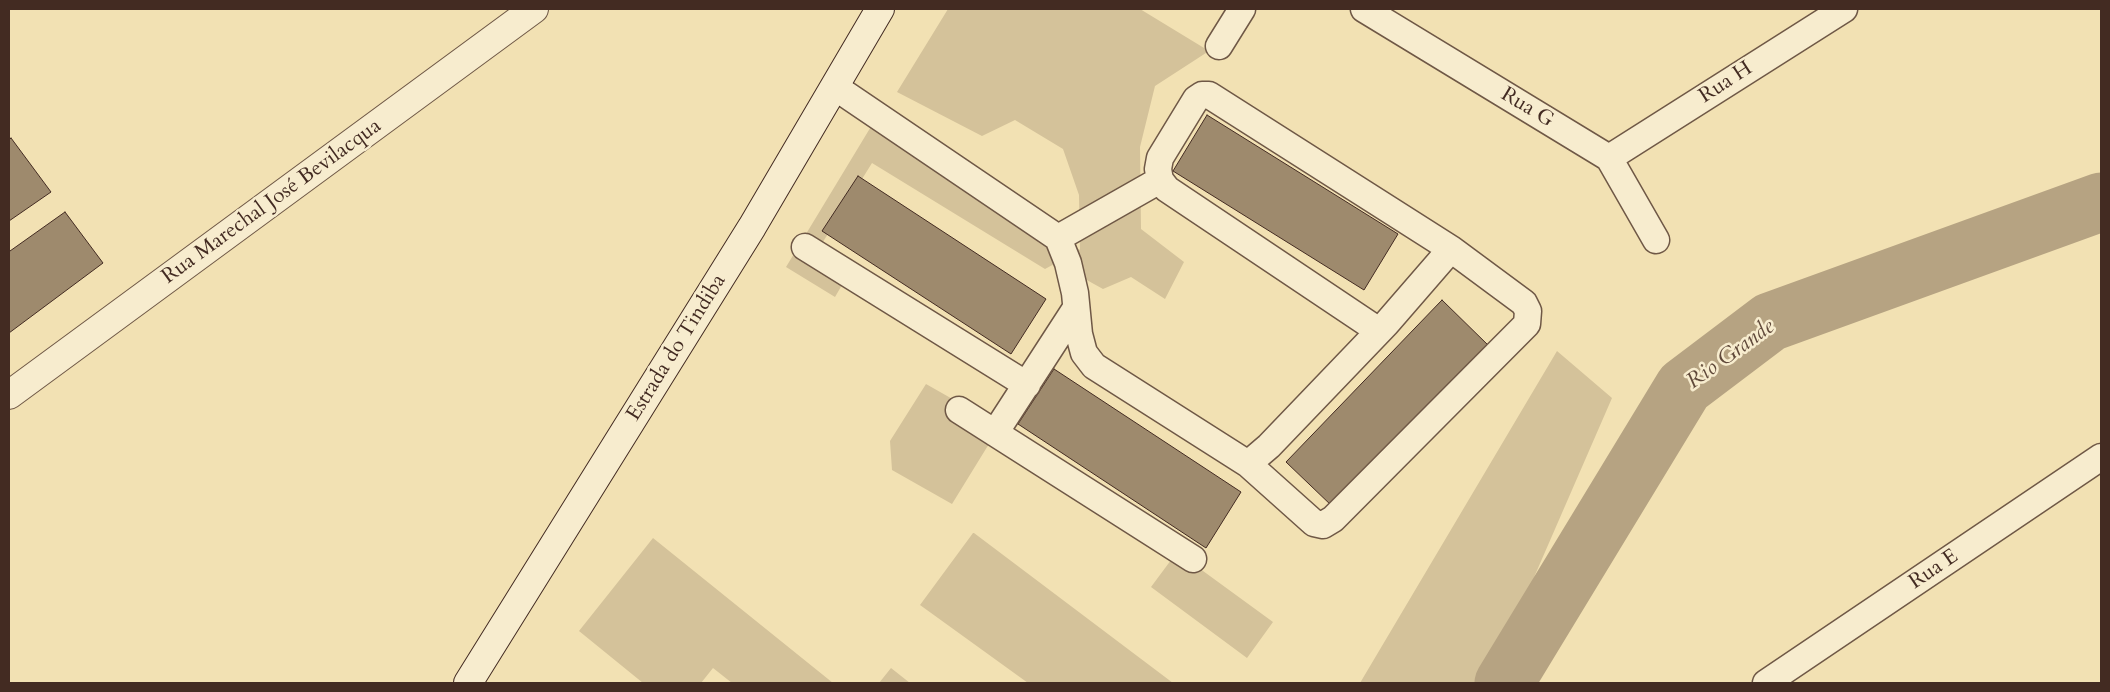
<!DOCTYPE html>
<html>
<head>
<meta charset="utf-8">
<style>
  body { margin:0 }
  #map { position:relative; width:2110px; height:692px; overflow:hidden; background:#f2e1b3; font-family:Cardo,serif }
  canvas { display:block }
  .frame { position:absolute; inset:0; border:10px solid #432b22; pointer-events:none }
</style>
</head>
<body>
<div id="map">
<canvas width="2110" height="692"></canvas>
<div class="frame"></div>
</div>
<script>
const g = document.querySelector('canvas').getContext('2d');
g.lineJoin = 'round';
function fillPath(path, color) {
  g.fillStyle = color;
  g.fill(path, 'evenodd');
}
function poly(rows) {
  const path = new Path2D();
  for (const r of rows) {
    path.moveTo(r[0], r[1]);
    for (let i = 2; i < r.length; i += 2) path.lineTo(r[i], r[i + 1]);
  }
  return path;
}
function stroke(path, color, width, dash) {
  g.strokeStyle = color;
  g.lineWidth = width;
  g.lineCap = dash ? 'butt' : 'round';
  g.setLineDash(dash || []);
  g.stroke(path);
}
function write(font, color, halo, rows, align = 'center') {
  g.font = font + ' Cardo,serif';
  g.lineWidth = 5;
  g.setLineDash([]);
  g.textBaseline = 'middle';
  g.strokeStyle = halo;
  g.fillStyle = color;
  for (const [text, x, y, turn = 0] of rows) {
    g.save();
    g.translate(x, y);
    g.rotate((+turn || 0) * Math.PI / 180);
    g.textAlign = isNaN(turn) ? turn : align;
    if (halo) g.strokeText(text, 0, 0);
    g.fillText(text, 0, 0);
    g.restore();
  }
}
fillPath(poly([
  [948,9,1140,9,1209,51,1155,86,1140,147,1141,229,1184,262,1165,299,1131,277,1103,289,1056,263,1045,269,872,163,821,245,853,266,835,297,786,267,875,120,1080,250,1079,195,1063,149,1015,120,982,136,897,92],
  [1557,351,1612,398,1488,683,1360,683],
  [926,384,1000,426,952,504,892,470,890,441],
  [973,533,974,533,1173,683,1028,683,920,605],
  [653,538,833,683,732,683,713,668,701,683,643,683,579,631],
  [1177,552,1273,622,1247,658,1151,587],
  [891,668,910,683,879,683]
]), '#d4c29a');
stroke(poly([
  [1504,683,1684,387,1770,322,2101,202]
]), '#b6a382', 59);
const building = poly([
  [1207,115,1398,234,1364,290,1173,171,1207,115],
  [11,138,51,192,9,221,9,140,11,138],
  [858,176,1046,299,1011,354,822,231,858,176],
  [65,212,103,263,9,333,9,249,10,251,65,212],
  [1442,300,1489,346,1333,507,1286,462,1442,300],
  [1054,369,1241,492,1206,548,1018,424,1054,369]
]);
fillPath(building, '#9e8a6d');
stroke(building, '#432b22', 1);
const minor = poly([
  [1364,9,1609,158,1656,240],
  [1219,46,1242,9],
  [835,87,1058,238],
  [1609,158,1844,9],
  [1160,180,1058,238,1068,263,1075,293,1079,334,1084,353,1094,366,1248,464,1269,446,1386,324,1451,249,1209,95,1202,95,1196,99,1160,158,1158,169,1160,180,1167,189,1379,331],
  [805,247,1027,385],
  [959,410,1193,559],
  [995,433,1076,308],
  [1248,464,1314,523,1323,525,1333,519,1527,324,1528,311,1524,303,1451,249],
  [1766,683,2101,457]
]);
const tertiary = poly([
  [9,395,534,9]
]);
const secondary = poly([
  [468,683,752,227,880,9]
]);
stroke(minor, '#6f5846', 29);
stroke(tertiary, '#6f5846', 30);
stroke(secondary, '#432b22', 30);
stroke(minor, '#f7ecce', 26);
stroke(tertiary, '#f7ecce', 28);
stroke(secondary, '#f7ecce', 28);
write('21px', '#432b22', '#f7ecce', [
  ["Rua H",1726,83,-33],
  ["Rua G",1527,108,31],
  ["Rua Marechal José Bevilacqua",272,202,-36],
  ["Estrada do Tindiba",677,348,-58],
  ["Rua E",1934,570,-34]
]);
write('italic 22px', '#60493a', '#f7ecce', [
  ["Rio Grande",1731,355,-36]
]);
</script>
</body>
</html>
